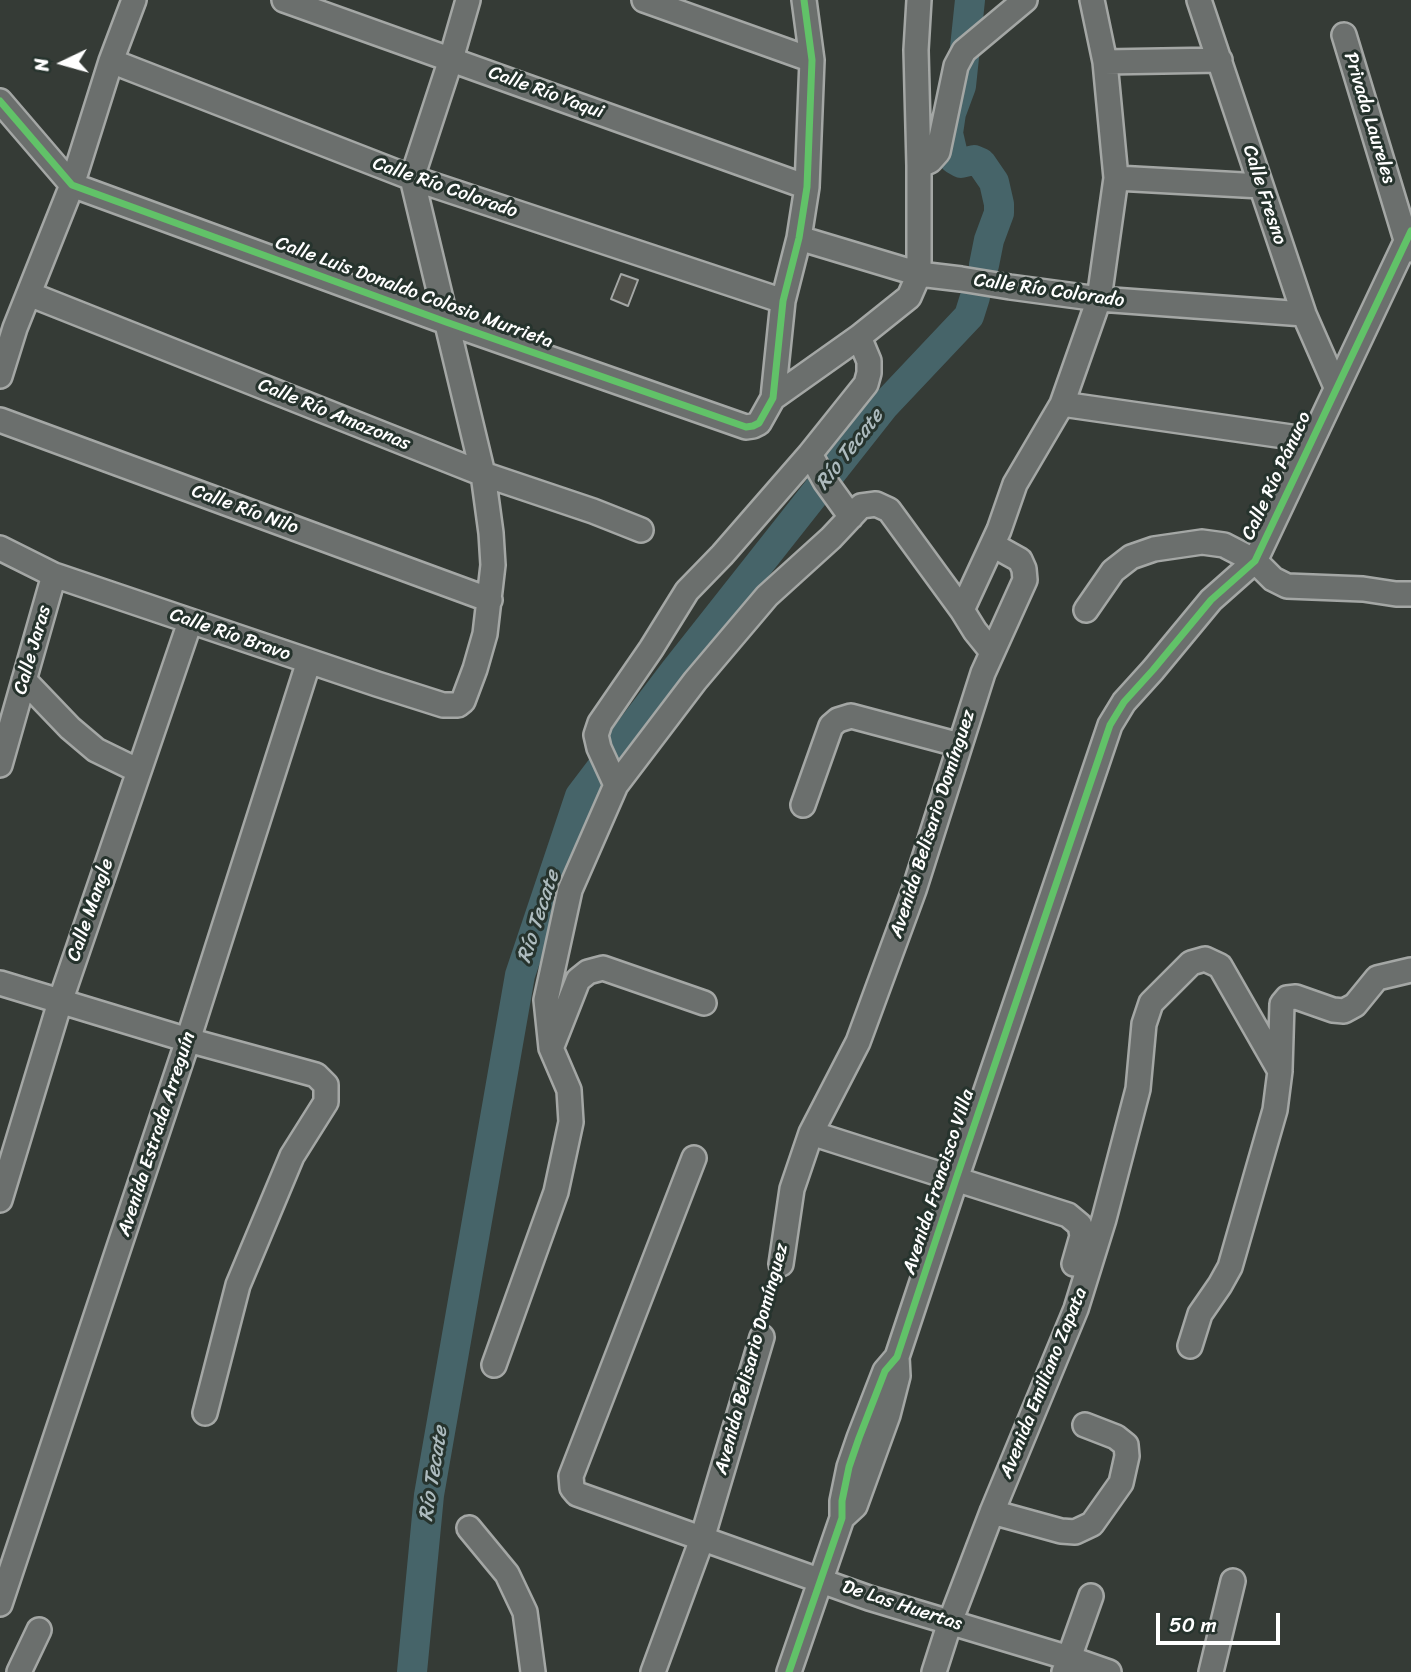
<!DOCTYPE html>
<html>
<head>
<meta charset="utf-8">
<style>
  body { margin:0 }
  #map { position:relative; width:1411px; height:1672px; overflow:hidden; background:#353b36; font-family:Sriracha,sans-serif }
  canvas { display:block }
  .north { position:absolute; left:28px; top:28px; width:70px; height:70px; -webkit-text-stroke:5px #26332d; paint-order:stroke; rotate:265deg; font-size:19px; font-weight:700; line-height:28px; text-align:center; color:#fff }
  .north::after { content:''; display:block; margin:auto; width:24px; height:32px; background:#fff; clip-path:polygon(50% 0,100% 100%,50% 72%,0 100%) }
  .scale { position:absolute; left:1156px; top:1613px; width:124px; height:32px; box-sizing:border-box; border:4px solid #fff; border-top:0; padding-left:9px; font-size:21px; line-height:24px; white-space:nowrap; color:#fff; -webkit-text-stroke:5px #26332d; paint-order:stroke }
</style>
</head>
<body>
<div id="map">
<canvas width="1411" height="1672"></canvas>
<div class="north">N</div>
<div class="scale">50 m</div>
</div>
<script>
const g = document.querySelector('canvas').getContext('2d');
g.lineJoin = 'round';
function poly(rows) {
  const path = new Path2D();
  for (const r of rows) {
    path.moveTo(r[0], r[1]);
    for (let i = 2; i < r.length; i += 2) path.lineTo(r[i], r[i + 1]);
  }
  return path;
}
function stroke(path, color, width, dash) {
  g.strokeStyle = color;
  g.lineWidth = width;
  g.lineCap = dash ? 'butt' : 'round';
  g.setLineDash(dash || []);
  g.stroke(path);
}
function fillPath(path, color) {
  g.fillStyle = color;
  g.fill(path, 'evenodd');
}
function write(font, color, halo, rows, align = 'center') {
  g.font = font + ' Sriracha,sans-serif';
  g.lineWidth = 6;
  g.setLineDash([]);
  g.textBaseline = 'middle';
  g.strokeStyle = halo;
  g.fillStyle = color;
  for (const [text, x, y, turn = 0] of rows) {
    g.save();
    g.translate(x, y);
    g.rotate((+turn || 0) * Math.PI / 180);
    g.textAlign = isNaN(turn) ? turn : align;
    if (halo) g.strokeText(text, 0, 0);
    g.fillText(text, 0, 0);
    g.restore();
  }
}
stroke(poly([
  [970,0,961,86,951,113,948,133,954,159,961,163,974,160,981,163,994,182,999,204,999,213,989,240,984,265],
  [412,1672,429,1495,520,975,580,796,674,672,884,406,969,316,975,297]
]), '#466469', 30);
const building = poly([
  [621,274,638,280,628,306,611,299,621,274]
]);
fillPath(building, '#4e4f49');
stroke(building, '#a4a7a5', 2);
const minor = poly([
  [284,0,807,187],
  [644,0,812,60],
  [1199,0,1304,314,1336,387],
  [1344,35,1409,250],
  [111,61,412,178,783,301],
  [1105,62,1220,60],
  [0,101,72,185,446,322,746,427,753,426,759,423,773,398,783,301,799,238,807,187,812,60,804,0],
  [919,166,930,161,938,152,956,66,964,51,1025,0],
  [1116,178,1261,186],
  [799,238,919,274,961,279,1010,287,1099,299,1304,314],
  [29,294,483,474,593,511,641,530],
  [0,376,15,328,72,185,111,61,134,0],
  [773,398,859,337,909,297,919,274,919,166,916,50,919,0],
  [1062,404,1312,440],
  [0,420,490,600],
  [851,517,825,481,810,454,866,384,869,373,869,361,859,337],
  [0,548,54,575,377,684,443,705,458,705,463,701,475,669,485,634,493,565,491,533,483,474,412,178,451,59,468,0],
  [1086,610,1113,571,1131,557,1154,549,1202,542,1224,545,1255,561,1273,579,1287,586,1363,589,1396,594,1411,594],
  [992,652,975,631,962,610,999,530,1015,484,1062,404,1099,299,1116,178,1105,62,1092,0],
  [24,680,70,728,96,750,139,771],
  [0,765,54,575],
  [616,785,599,748,596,735,600,723,651,649,687,591,722,555,810,454],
  [803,805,831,726,838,720,851,716,960,745],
  [0,983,188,1040,316,1075,326,1085,326,1102,292,1156,238,1285,205,1413],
  [552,1046,578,980,588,972,603,968,704,1003],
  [1280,1069,1282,1004,1287,998,1296,997,1333,1010,1344,1011,1355,1005,1377,978,1411,970],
  [811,1133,1068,1215,1080,1225,1082,1236,1074,1264],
  [694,1158,571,1476,572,1488,577,1494,869,1598,1069,1658,1109,1672],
  [0,1200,60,1002,190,622],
  [781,1264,792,1189,811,1133,858,1042,914,890,983,673,1025,580,1024,569,1020,560,993,545],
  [494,1365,556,1192,571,1122,569,1090,551,1048,546,1000,570,890,616,785,695,681,767,596,831,538,861,506,876,504,889,510,962,610],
  [992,1512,1061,1531,1075,1532,1092,1524,1121,1483,1127,1456,1126,1445,1116,1437,1085,1425],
  [842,1518,855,1506,888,1415,898,1376,897,1357],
  [469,1528,507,1574,525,1612,533,1672],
  [0,1604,188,1040,309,661],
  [19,1672,39,1630],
  [653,1672,702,1539,762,1337],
  [789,1672,842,1518,842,1501,849,1467,859,1438,885,1371,897,1357,956,1179,1110,725,1124,702,1153,670,1211,600,1255,561,1411,231],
  [934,1672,950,1622,992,1512,1076,1309,1104,1219,1138,1089,1144,1024,1151,1003,1191,963,1205,959,1220,966,1280,1071,1275,1110,1230,1267,1220,1285,1200,1314,1190,1346],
  [1064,1672,1091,1596],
  [1211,1672,1233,1581]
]);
stroke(minor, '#a4a7a5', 28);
stroke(poly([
  [766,1320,777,1282]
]), '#757776', 2.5, [7, 5]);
stroke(minor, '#6b6f6d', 23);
stroke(poly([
  [0,101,72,185,446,322,746,427,753,426,759,423,773,398,783,301,799,238,807,187,812,60,804,0],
  [789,1672,842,1518,842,1501,849,1467,859,1438,885,1371,897,1357,956,1179,1110,725,1124,702,1153,670,1211,600,1255,561,1411,231]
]), '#61c268', 7);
write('19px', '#fff', '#26332d', [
  ["Calle Río Yaqui",546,93,20],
  ["Privada Laureles",1369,118,73],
  ["Calle Río Colorado",445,188,19],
  ["Calle Fresno",1264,195,72],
  ["Calle Río Colorado",1049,291,8],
  ["Calle Luis Donaldo Colosio Murrieta",414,293,20],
  ["Calle Río Amazonas",334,415,22],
  ["Calle Río Pánuco",1277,476,-65],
  ["Calle Río Nilo",245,510,20],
  ["Calle Río Bravo",230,635,19],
  ["Calle Jaras",33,650,-74],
  ["Avenida Belisario Domínguez",933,824,-72],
  ["Calle Mangle",91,910,-71],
  ["Avenida Estrada Arreguín",157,1134,-72],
  ["Avenida Francisco Villa",939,1182,-72],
  ["Avenida Belisario Domínguez",752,1359,-75],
  ["Avenida Emiliano Zapata",1044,1383,-68],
  ["De Las Huertas",902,1606,18]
]);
write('italic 21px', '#adbbbe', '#26332d', [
  ["Río Tecate",850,450,-52],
  ["Río Tecate",539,917,-72],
  ["Río Tecate",434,1474,-81]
]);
</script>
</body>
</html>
